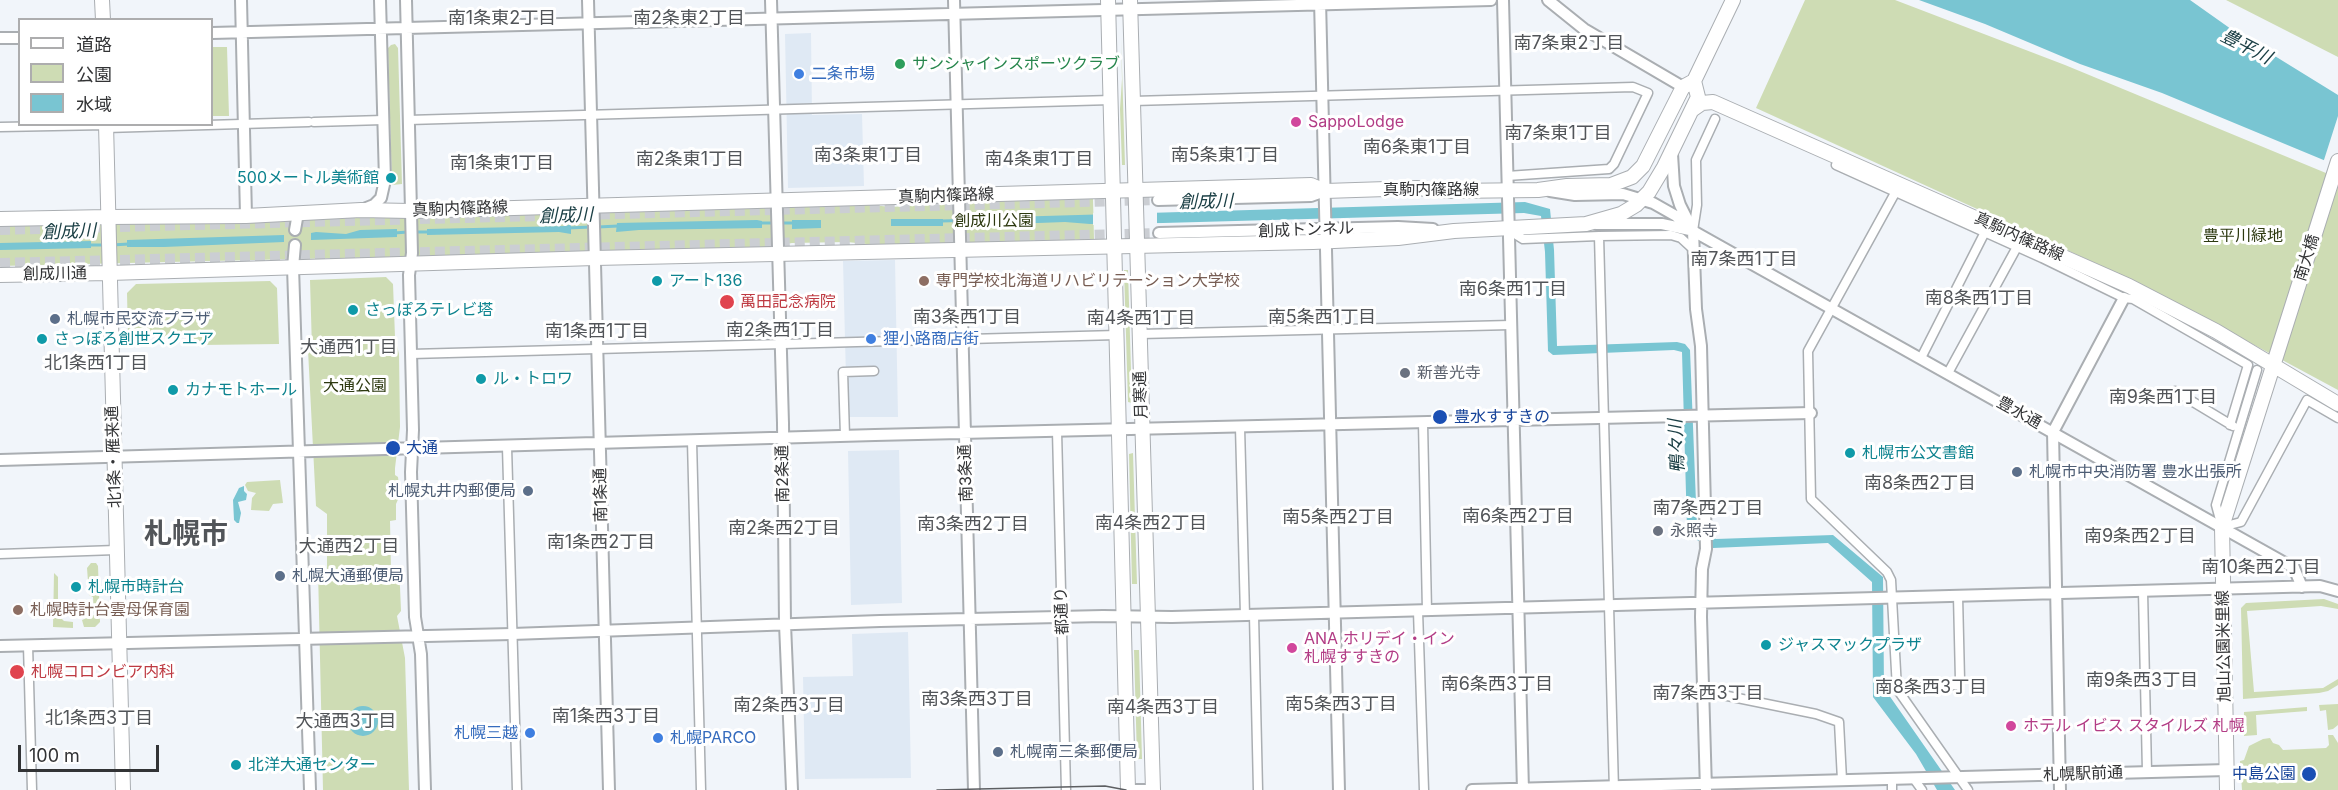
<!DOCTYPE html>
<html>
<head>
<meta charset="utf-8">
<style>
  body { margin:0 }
  #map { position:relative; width:2338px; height:790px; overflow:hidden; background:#f1f5fa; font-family:Inter,"Noto Sans JP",sans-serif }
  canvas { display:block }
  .legend { position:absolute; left:18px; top:18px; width:195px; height:108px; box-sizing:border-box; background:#fff; border:2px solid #adadae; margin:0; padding:8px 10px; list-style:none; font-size:18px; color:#323335 }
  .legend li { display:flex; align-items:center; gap:12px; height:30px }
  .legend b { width:30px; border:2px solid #adadae }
  .scale { position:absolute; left:18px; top:745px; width:141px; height:27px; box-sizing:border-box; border:3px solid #323335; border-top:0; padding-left:8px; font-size:18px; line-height:21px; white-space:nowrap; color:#323335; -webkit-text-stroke:4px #fff; paint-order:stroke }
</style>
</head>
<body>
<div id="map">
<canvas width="2338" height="790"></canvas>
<ul class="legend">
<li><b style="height:8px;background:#fff"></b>道路</li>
<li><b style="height:16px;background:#cedcb4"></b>公園</li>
<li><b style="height:16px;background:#79c5d2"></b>水域</li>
</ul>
<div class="scale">100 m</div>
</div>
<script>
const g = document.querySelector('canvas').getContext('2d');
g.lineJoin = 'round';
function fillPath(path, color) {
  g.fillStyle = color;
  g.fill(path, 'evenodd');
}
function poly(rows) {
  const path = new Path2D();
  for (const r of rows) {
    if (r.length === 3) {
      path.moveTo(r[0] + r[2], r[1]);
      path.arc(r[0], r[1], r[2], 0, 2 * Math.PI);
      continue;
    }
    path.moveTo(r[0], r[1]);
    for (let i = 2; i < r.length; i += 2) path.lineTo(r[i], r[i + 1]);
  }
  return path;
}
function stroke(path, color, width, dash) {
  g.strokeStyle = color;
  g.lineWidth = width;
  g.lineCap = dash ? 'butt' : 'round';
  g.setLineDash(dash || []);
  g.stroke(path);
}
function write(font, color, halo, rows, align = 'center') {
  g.font = font + ' Inter,"Noto Sans JP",sans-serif';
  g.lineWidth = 6;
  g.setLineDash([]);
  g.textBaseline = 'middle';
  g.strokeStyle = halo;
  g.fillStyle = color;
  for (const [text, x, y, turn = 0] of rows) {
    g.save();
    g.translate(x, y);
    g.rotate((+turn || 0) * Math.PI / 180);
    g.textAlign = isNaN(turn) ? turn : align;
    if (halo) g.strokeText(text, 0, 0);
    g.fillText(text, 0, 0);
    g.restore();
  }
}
fillPath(poly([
  [811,33,812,115,862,114,864,186,788,188,785,34],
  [895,260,898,417,847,417,843,261],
  [899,450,902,603,851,605,848,451],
  [908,632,911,778,805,779,803,677,853,676,852,634]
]), '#dfe9f4');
fillPath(poly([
  [1805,0,1895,0,2065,65,2338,178,2338,390,2139,283,1756,108],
  [2226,0,2338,0,2338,57],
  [1121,35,1125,165,1122,165,1120,109,1122,79],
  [395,44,398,48,402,184,392,185,388,48,391,45],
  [212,47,227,47,229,116,212,116],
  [1093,199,1094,239,876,245,847,242,792,243,765,248,0,266,0,224,32,225,287,220,860,204,892,207,981,201],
  [1124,270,1128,270,1132,403,1128,402],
  [386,277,393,284,395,337,399,354,400,427,395,468,395,475,398,477,400,495,396,504,396,520,390,521,391,572,399,580,400,587,401,611,397,616,405,658,409,790,323,790,318,570,327,570,327,514,316,506,308,350,312,349,310,280],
  [270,281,277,288,279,344,201,345,191,336,128,337,127,293,136,284],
  [1133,453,1137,584,1132,584,1129,454],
  [280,480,283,503,273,504,269,511,251,510,252,498,256,493,248,491,245,485,247,482],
  [91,563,96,563,98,566,100,622,95,627,84,627,82,620,94,615,93,597,89,595,87,568],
  [54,573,58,577,58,615,64,621,73,622,73,628,53,627],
  [2324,599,2338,604,2338,609,2321,606,2247,611,2254,692,2323,688,2338,679,2338,685,2328,691,2319,693,2243,699,2241,608,2246,603],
  [1134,650,1139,650,1142,759,1137,759],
  [2338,704,2338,725,2333,729,2328,730,2326,710,2320,711,2319,705],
  [2307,707,2307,711,2256,715,2257,735,2244,736,2244,712],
  [2328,735,2333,735,2338,743,2338,790,2242,790,2240,761,2244,760,2249,746,2263,739,2270,738,2273,743,2279,745,2283,750,2326,748,2329,745]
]), '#cedcb4');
fillPath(poly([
  [1919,0,2190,0,2231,29,2338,95,2338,166,2162,93,2080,64,1985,24],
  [1525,202,1550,209,1554,250,1557,346,1677,342,1685,344,1690,350,1697,528,1716,539,1833,535,1883,577,1884,688,1955,790,1937,790,1916,754,1873,697,1872,582,1828,543,1713,548,1697,540,1687,529,1682,352,1674,350,1553,355,1548,351,1545,252,1541,216,1524,213,1163,223,1090,224,1065,222,984,225,976,225,975,218],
  [891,219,943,219,943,226,891,226],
  [757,220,762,221,762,228,639,230,616,232,617,223],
  [792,220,821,220,821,228,792,229],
  [571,224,571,234,559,232,427,235,427,229,566,226],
  [397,229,397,237,311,240,311,233,316,232,346,234,360,230],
  [284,235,284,242,164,247,127,247,127,240],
  [91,241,91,248,0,250,0,243],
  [244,486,244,491,247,494,246,500,238,502,241,513,239,523,237,523,234,520,233,500,239,488],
  [363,721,15]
]), '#79c5d2');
fillPath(poly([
  [2338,116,2338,169,2323,163],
  [1157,210,1157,224,1093,225,1093,213]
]), '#f1f5fa');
stroke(poly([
  [941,221,979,220],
  [760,223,774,223],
  [781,223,795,223],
  [598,227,618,226],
  [568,228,591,227],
  [415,232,429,232],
  [394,233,408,232],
  [88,245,105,245],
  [112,245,129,244]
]), '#79c5d2', 3);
stroke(poly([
  [0,230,1158,200],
  [0,263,1159,233]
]), '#cbced3', 10, [10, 5]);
const minor = poly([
  [1133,101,1633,87,1648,93,1614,164,1609,169,1507,176],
  [408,120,1111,100],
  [314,122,383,120],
  [0,127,106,125],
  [106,128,309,122],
  [1836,165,2042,258,2124,298,2133,299,2248,365,2230,425],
  [1895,193,1808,351,1811,499,1887,572,1891,580,1897,689,1968,790],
  [1507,229,1523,239,1599,236,1671,235,1681,238,1694,250],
  [1693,231,1697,205,1696,160,1715,119],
  [1599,236,1614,790],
  [1140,334,1511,325],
  [411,354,1117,335],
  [1921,358,1985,232],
  [2257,370,2216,505,2222,527,2241,522,2307,400,2338,418],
  [1948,373,2017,247],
  [2175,391,2233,426],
  [1423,423,1427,611],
  [1240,427,1245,615],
  [1057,431,1066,790],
  [845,436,843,372,874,371],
  [692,441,701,790],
  [507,447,517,790],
  [0,554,116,550],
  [2143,591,2147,772],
  [1418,611,1424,790],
  [1254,615,1258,790],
  [28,645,32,790],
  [1897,689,1957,685,1960,680,1958,596],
  [1703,691,1816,714,1839,722,1842,780],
  [1892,779,1892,790],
  [1914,779,1922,790]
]);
const tertiary = poly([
  [241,0,246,216],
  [406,0,412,253,409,275,413,430,411,472,415,617,421,654,425,790],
  [588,0,609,790],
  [771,0,783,423,785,624,792,790],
  [954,0,974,790],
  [1320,0,1339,790],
  [1503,0,1523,790],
  [1548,0,1584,29,1683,87],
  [212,33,1491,0],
  [0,38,20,38],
  [1672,154,1674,186,1680,205,1693,231,1696,309,1701,346,1706,549,1702,569,1701,617,1706,790],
  [1550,191,1575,195,1623,194,1653,203,1676,216,1693,231,2294,568,2302,587],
  [1158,200,1311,196,1325,191],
  [364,209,374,205,381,198,385,180,380,0],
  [1596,224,1662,224,1690,230],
  [295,230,298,213],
  [1159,233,1398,227,1433,229],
  [295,245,293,267,310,790],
  [0,460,875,435,1811,413],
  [0,646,512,634,880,621,1103,616,1172,617,2320,586,2338,591],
  [1135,790,1154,790],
  [1472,790,2227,770],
  [2060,790,2053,432,2124,298]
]);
const primary = poly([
  [1694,81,1733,0],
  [1692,110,1702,103,1713,102,2129,286,2216,331,2338,404],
  [108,217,246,216,361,210,410,211,1311,185,1325,191,1417,188,1448,191,1538,190,1567,186,1611,185,1632,177,1643,166,1683,87,1694,81],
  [109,273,595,258,1313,242,1398,238,1454,231,1586,224,1621,214,1636,205,1649,192,1664,167,1698,97,1694,81],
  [2227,790,2222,527,2338,161]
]);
const trunk = poly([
  [102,0,103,20],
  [1108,0,1128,790],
  [1130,0,1153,790],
  [106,124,123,790],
  [0,219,108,217],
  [0,275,109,273]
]);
stroke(minor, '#aaaeb2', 11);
stroke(tertiary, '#aaaeb2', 14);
stroke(primary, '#aaaeb2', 16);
stroke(trunk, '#aaaeb2', 16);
stroke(minor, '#fff', 8);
stroke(tertiary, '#fff', 10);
stroke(primary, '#fff', 14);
stroke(trunk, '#fff', 14);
stroke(poly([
  [937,790,1105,786,1126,790]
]), '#5d5f62', 1.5);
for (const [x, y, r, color] of [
  [900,64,6,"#2e9e5b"],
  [799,74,6,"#3f7fe0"],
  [1296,122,6,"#d1479c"],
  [391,178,6,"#0f9aa8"],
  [657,281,6,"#0f9aa8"],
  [924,281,6,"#8d6e63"],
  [727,302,8,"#e0444e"],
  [353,310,6,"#0f9aa8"],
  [55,319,6,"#5c6f8a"],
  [42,339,6,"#0f9aa8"],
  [871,339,6,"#3f7fe0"],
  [1405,373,6,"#6b7280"],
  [481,379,6,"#0f9aa8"],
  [173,390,6,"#0f9aa8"],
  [1440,417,8,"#1a4fb4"],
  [393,448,8,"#1a4fb4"],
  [1850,453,6,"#0f9aa8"],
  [2017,472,6,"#5c6f8a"],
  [528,491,6,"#5c6f8a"],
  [1658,531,6,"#6b7280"],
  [280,576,6,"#5c6f8a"],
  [76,587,6,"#0f9aa8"],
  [18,610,6,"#8d6e63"],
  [1766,645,6,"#0f9aa8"],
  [1292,648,6,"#d1479c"],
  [17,672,8,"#e0444e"],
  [2011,726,6,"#d1479c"],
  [530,733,6,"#3f7fe0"],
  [658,738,6,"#3f7fe0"],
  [998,752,6,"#5c6f8a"],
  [236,765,6,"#0f9aa8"],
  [2309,774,8,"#1a4fb4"]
]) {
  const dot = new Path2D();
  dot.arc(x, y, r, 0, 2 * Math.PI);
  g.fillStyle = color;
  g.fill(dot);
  stroke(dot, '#fff', 2);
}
write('16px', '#27864d', '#fff', [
  ["サンシャインスポーツクラブ",912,64]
], 'left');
write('16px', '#366cbe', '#fff', [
  ["二条市場",811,74],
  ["狸小路商店街",883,339],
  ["札幌三越",518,733,"right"],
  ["札幌PARCO",670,738]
], 'left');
write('16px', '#b23c85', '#fff', [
  ["SappoLodge",1308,122],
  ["ANA ホリデイ・イン",1304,639],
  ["札幌すすきの",1304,657],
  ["ホテル イビス スタイルズ 札幌",2023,726]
], 'left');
write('16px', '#0d838f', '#fff', [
  ["500メートル美術館",379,178,"right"],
  ["アート136",669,281],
  ["さっぽろテレビ塔",365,310],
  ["さっぽろ創世スクエア",54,339],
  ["ル・トロワ",493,379],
  ["カナモトホール",185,390],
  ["札幌市公文書館",1862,453],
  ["札幌市時計台",88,587],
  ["ジャスマックプラザ",1778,645],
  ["北洋大通センター",248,765]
], 'left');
write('16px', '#323335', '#fff', [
  ["真駒内篠路線",1431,190],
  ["真駒内篠路線",946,196,-2],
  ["真駒内篠路線",460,209,-2],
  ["創成トンネル",1306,230,-2],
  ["真駒内篠路線",2019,237,24],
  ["南大橋",2307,258,-73],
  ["創成川通",55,274,-1],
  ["月寒通",1141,395,-92],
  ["豊水通",2019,413,29],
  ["北1条・雁来通",114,457,-92],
  ["南3条通",966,473,-92],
  ["南2条通",783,474,-91],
  ["南1条通",601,495,-91],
  ["都通り",1062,611,-92],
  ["旭山公園米里線",2224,646,-91],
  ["札幌駅前通",2083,774,-2]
]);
write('16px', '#2d3910', '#fff', [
  ["創成川公園",994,221],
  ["豊平川緑地",2243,236],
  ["大通公園",355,386]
]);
write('16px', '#785e54', '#fff', [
  ["専門学校北海道リハビリテーション大学校",936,281],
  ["札幌時計台雲母保育園",30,610]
], 'left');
write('16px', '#be3a42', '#fff', [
  ["萬田記念病院",740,302],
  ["札幌コロンビア内科",31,672]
], 'left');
write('16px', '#4e5e75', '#fff', [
  ["札幌市民交流プラザ",67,319],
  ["札幌市中央消防署 豊水出張所",2029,472],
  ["札幌丸井内郵便局",516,491,"right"],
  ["札幌大通郵便局",292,576],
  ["札幌南三条郵便局",1010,752]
], 'left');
write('16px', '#5b616d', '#fff', [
  ["新善光寺",1417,373],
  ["永照寺",1670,531]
], 'left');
write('16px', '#164399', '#fff', [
  ["豊水すすきの",1454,417],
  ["大通",406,448],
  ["中島公園",2296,774,"right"]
], 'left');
write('18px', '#525559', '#fff', [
  ["南1条東2丁目",502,19],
  ["南2条東2丁目",689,19],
  ["南7条東2丁目",1569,44],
  ["南7条東1丁目",1558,134],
  ["南6条東1丁目",1417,148],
  ["南3条東1丁目",868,156],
  ["南5条東1丁目",1225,156],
  ["南2条東1丁目",690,160],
  ["南4条東1丁目",1039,160],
  ["南1条東1丁目",502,164],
  ["南7条西1丁目",1744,260],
  ["南6条西1丁目",1513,290],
  ["南8条西1丁目",1979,299],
  ["南3条西1丁目",967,318],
  ["南5条西1丁目",1322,318],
  ["南4条西1丁目",1141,319],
  ["南2条西1丁目",780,331],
  ["南1条西1丁目",597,332],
  ["大通西1丁目",349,348],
  ["北1条西1丁目",96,364],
  ["南9条西1丁目",2163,398],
  ["南8条西2丁目",1920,484],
  ["南7条西2丁目",1708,509],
  ["南6条西2丁目",1518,517],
  ["南5条西2丁目",1338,518],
  ["南4条西2丁目",1151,524],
  ["南3条西2丁目",973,525],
  ["南2条西2丁目",784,529],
  ["南9条西2丁目",2140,537],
  ["南1条西2丁目",601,543],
  ["大通西2丁目",349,547],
  ["南10条西2丁目",2261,568],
  ["南9条西3丁目",2142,681],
  ["南6条西3丁目",1497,685],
  ["南8条西3丁目",1931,688],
  ["南7条西3丁目",1708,694],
  ["南3条西3丁目",977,700],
  ["南5条西3丁目",1341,705],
  ["南2条西3丁目",789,706],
  ["南4条西3丁目",1163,708],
  ["南1条西3丁目",606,717],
  ["北1条西3丁目",99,719],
  ["大通西3丁目",346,722]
]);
write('italic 18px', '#1c4046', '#fff', [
  ["豊平川",2246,47,27],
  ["創成川",1206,202,-1],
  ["創成川",566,216,-2],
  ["創成川",69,232,-2],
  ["鴨々川",1677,446,-93]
]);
write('bold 28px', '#525559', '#fff', [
  ["札幌市",186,535]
]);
</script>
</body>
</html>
